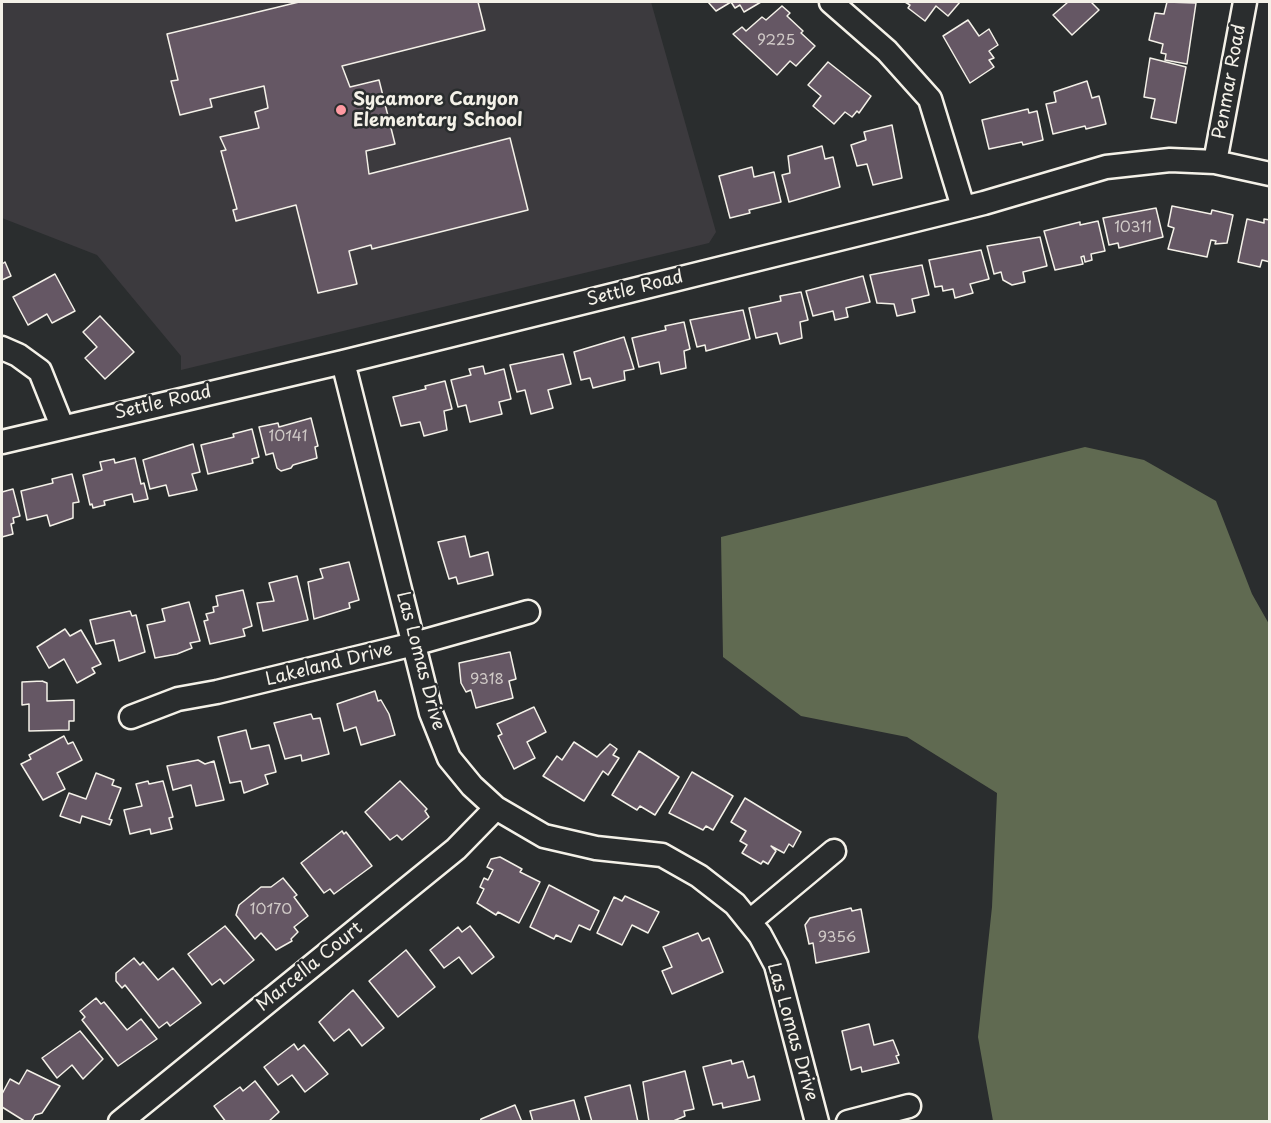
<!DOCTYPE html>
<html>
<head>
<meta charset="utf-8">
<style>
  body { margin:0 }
  #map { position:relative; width:1271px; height:1123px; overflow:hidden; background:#2a2d2e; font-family:"Playpen Sans",sans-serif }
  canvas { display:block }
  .frame { position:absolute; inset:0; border:3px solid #f4f1e8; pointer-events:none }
</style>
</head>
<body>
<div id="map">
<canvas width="1271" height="1123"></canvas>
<div class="frame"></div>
</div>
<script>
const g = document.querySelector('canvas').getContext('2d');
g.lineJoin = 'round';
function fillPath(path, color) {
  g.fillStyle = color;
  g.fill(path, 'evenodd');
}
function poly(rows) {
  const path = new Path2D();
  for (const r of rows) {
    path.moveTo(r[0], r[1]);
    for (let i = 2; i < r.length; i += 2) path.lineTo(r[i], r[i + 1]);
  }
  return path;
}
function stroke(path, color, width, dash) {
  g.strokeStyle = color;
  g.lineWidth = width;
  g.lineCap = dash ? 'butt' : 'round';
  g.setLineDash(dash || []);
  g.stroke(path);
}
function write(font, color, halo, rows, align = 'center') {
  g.font = font + ' "Playpen Sans",sans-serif';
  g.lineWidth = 5;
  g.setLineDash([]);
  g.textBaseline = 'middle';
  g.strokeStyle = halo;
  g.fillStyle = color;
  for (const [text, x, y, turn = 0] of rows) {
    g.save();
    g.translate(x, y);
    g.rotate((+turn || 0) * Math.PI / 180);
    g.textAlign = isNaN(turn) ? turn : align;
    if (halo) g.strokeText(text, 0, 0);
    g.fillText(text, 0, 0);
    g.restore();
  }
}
fillPath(poly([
  [2,2,651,2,716,232,709,243,181,370,181,356,97,255,2,218]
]), '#3c3a3e');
fillPath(poly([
  [1085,447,1144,460,1216,501,1252,594,1269,624,1269,1121,993,1121,978,1037,992,907,997,793,907,737,801,716,723,657,721,537]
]), '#606a51');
const building = poly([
  [299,2,478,2,485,30,342,66,350,87,379,80,395,144,366,151,369,174,510,138,528,210,372,249,371,245,349,251,357,284,318,293,296,205,236,221,233,210,237,209,221,151,226,150,220,137,259,128,255,112,268,108,264,86,210,99,212,107,180,115,171,81,178,80,167,34,299,2],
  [708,2,731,2,716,11,708,2],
  [731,2,761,2,744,12,740,5,735,8,731,2],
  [905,2,960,2,948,16,936,6,925,21,908,8,910,5,905,2],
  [1068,2,1091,2,1099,10,1072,35,1053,15,1068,2],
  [1167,2,1196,3,1187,64,1165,60,1166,54,1161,53,1163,44,1149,40,1155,13,1164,14,1167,2],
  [782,6,790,13,787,16,803,31,801,33,815,46,796,66,790,61,777,75,733,34,742,27,746,31,762,17,766,20,782,6],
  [968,20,979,36,989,29,998,45,989,51,994,58,989,60,994,67,970,83,943,36,968,20],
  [1150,58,1186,67,1176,123,1151,118,1155,99,1144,97,1150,58],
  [828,62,871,96,859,113,857,111,852,117,845,112,834,124,813,106,821,96,808,85,828,62],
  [1087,81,1092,98,1099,96,1106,124,1086,129,1085,126,1053,134,1046,104,1056,102,1054,92,1087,81],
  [1028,109,1029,113,1037,111,1043,140,1023,145,1022,142,989,149,982,120,1028,109],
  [892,125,902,178,873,185,867,164,857,166,851,145,866,140,864,132,892,125],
  [822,146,825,159,833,157,840,187,789,202,782,175,790,173,788,156,822,146],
  [752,167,754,177,774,172,781,202,749,210,750,213,730,218,719,176,752,167],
  [1172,206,1211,214,1212,210,1233,215,1227,243,1215,244,1216,241,1211,240,1207,257,1168,249,1174,228,1168,226,1172,206],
  [1156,208,1163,237,1119,248,1118,243,1109,245,1103,218,1156,208],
  [1247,219,1264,223,1264,219,1270,220,1270,262,1262,260,1260,267,1238,262,1247,219],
  [1098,221,1105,251,1091,254,1092,260,1085,262,1084,256,1081,257,1083,264,1055,270,1044,231,1080,222,1080,225,1098,221],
  [1040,237,1047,266,1023,272,1025,282,1012,285,1003,280,1001,272,994,274,987,246,1040,237],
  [981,250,989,279,970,284,973,293,955,298,953,289,943,291,942,286,935,287,929,260,981,250],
  [5,262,11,276,2,280,2,264,5,262],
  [922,265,929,295,912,299,915,312,897,316,894,304,877,303,870,275,922,265],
  [55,274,75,311,52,323,47,314,28,325,13,297,55,274],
  [863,276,870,302,846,308,848,317,835,320,833,311,813,316,806,291,863,276],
  [801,292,808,320,800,322,802,338,780,344,777,333,756,338,749,308,781,301,780,296,801,292],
  [743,310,750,339,706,351,705,345,697,347,690,320,743,310],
  [100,316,134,352,105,379,85,358,97,347,83,332,100,316],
  [684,322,690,349,684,351,686,368,661,374,659,362,639,367,632,338,666,330,665,326,684,322],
  [624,337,634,369,624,371,625,380,593,388,590,378,581,380,574,352,624,337],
  [563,354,571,384,548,390,553,408,531,414,525,390,517,392,510,365,563,354],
  [483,366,485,374,504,369,511,399,499,402,502,414,470,422,466,405,458,407,451,380,471,375,469,369,483,366],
  [445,381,452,409,444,411,447,430,424,436,420,422,401,426,393,397,426,389,425,386,445,381],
  [311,418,318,446,315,447,317,458,293,465,291,468,281,471,277,468,273,453,266,455,259,427,278,423,279,427,311,418],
  [252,429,259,457,252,459,253,463,208,474,201,445,234,437,233,434,252,429],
  [193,444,200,472,192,474,197,490,169,496,166,485,150,489,143,460,193,444],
  [135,458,141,484,144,483,148,499,134,502,132,494,104,501,105,505,93,508,92,504,90,505,83,475,102,470,100,462,114,459,115,463,135,458],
  [72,474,79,502,73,503,73,518,50,526,47,515,27,520,21,491,53,483,52,479,72,474],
  [13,489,20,516,13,518,14,523,11,524,13,534,2,537,2,492,13,489],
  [465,536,470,557,488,552,493,575,458,584,456,577,449,579,438,542,465,536],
  [349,562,359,600,349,603,350,608,314,619,308,582,323,578,320,569,349,562],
  [297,576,308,620,263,631,257,603,274,601,269,583,297,576],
  [243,590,252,626,243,629,245,636,210,644,204,621,208,620,206,614,214,612,213,607,218,606,216,596,243,590],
  [189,602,200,641,190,643,192,648,177,654,155,658,147,625,165,621,162,609,189,602],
  [130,611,132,616,136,615,145,652,119,661,114,640,96,644,90,620,130,611],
  [65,629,70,636,81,630,101,664,92,668,95,673,77,683,64,659,49,668,37,647,65,629],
  [510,652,516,679,509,681,513,698,476,708,471,690,466,692,461,683,459,663,510,652],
  [42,681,47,683,47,701,74,700,74,721,69,721,69,730,29,731,29,704,22,705,22,682,42,681],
  [375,691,378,701,381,700,389,714,395,735,361,745,356,727,344,731,337,704,375,691],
  [534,707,546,732,527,742,535,758,514,769,498,736,502,734,497,724,534,707],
  [311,714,313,719,320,718,329,754,302,761,301,755,285,759,274,723,311,714],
  [246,730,251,749,269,745,276,772,265,775,268,784,244,793,241,781,230,783,218,737,246,730],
  [64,736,68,744,73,742,82,760,57,773,65,789,43,800,21,764,31,759,29,755,64,736],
  [574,742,597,757,610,744,617,749,613,755,619,758,608,775,603,771,584,801,543,776,557,756,562,760,574,742],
  [639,751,679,777,655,815,640,806,637,810,612,795,639,751],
  [198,760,205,764,214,761,224,800,196,806,191,785,173,790,167,766,198,760],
  [692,772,733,796,713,830,706,826,703,830,669,813,692,772],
  [96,773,114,780,112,785,121,788,109,819,112,820,110,825,82,816,80,823,60,816,69,793,86,799,96,773],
  [148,781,149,784,163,781,173,817,169,818,172,829,151,834,150,829,130,834,124,810,142,806,136,784,148,781],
  [400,781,427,809,425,811,429,817,402,840,397,835,390,840,365,812,400,781],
  [745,798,801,832,793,847,789,844,784,853,771,846,776,851,768,864,763,861,761,864,742,853,747,845,740,841,746,831,731,822,745,798],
  [342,831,344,834,346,832,372,866,334,894,330,889,324,893,301,863,342,831],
  [500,857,522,869,520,872,540,882,519,923,498,912,496,915,477,903,484,889,480,887,484,878,488,880,493,870,487,867,491,859,500,857],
  [283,878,297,895,294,897,308,916,294,927,298,932,291,939,292,941,276,950,261,933,255,939,236,915,239,905,261,887,271,887,283,878],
  [549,885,599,911,590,930,579,925,571,942,556,935,554,939,530,927,549,885],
  [625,896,659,912,648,933,632,925,622,945,597,933,614,897,622,901,625,896],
  [851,908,852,911,861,909,869,952,816,963,813,943,809,944,805,925,810,918,851,908],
  [225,926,254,960,224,984,220,979,212,985,188,954,225,926],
  [470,926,494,957,472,974,459,957,444,968,430,950,458,927,462,932,470,926],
  [698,933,702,941,709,938,723,972,672,994,662,971,672,967,663,947,698,933],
  [406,950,435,987,398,1017,369,981,406,950],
  [134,958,140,965,143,962,158,980,173,968,201,1003,170,1026,167,1022,159,1028,125,985,122,988,116,981,116,973,134,958],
  [353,990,384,1028,362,1046,349,1029,334,1041,319,1022,353,990],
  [96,998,101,1004,104,1002,127,1030,141,1019,157,1039,118,1066,82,1020,85,1017,80,1011,96,998],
  [869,1024,874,1045,893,1040,899,1055,896,1056,899,1063,862,1072,861,1067,851,1070,842,1031,869,1024],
  [80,1031,103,1059,83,1079,72,1065,57,1078,42,1058,80,1031],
  [294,1044,298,1050,304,1045,328,1074,305,1092,292,1075,278,1085,264,1067,294,1044],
  [731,1060,732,1064,743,1061,748,1078,754,1076,760,1100,723,1108,722,1103,713,1105,703,1067,731,1060],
  [27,1070,60,1086,42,1113,35,1115,31,1122,26,1122,2,1107,2,1094,10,1079,19,1084,27,1070],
  [685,1071,694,1109,684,1111,685,1116,671,1122,649,1122,643,1082,685,1071],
  [255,1081,279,1112,268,1122,226,1122,214,1106,240,1087,243,1091,255,1081],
  [630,1085,638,1122,592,1122,585,1097,630,1085],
  [574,1100,580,1122,533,1122,530,1111,574,1100],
  [515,1105,522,1122,480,1122,481,1119,515,1105]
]);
fillPath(building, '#655764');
stroke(building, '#f4f1e8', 1.5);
const minor = poly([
  [831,2,887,51,930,99,963,207],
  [1215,162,1245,2],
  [2,348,18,355,40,371,62,426],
  [343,362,431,713,449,758,472,786,496,808,544,836,596,848,662,855,699,876,735,904,760,935,776,965,817,1122],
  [2,442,343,362,984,203,1106,167,1170,160,1215,162,1270,174],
  [131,717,178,699,217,692,414,644,528,612],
  [750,921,834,851],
  [120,1122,456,849,496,808],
  [848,1122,909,1106]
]);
stroke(minor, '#f4f1e8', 27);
stroke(minor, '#2a2d2e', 22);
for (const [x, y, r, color] of [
  [341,110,6,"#ff9aa2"]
]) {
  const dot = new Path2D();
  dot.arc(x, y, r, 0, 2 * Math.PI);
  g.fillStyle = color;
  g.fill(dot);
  stroke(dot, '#2a2d2e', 2);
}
write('15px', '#d0cac7', null, [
  ["9225",776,41],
  ["10311",1133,228],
  ["10141",288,437],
  ["9318",487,680],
  ["10170",271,910],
  ["9356",837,938]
]);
write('18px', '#f4f1e8', '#2a2d2e', [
  ["Penmar Road",1230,82,-80],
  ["Settle Road",635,289,-14],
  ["Settle Road",163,403,-13],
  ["Las Lomas Drive",420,661,75],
  ["Lakeland Drive",329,665,-14],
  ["Marcella Court",310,967,-39],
  ["Las Lomas Drive",792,1032,74]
]);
write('bold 18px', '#f4f1e8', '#2a2d2e', [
  ["Sycamore Canyon",353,100],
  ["Elementary School",353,121]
], 'left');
</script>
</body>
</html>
